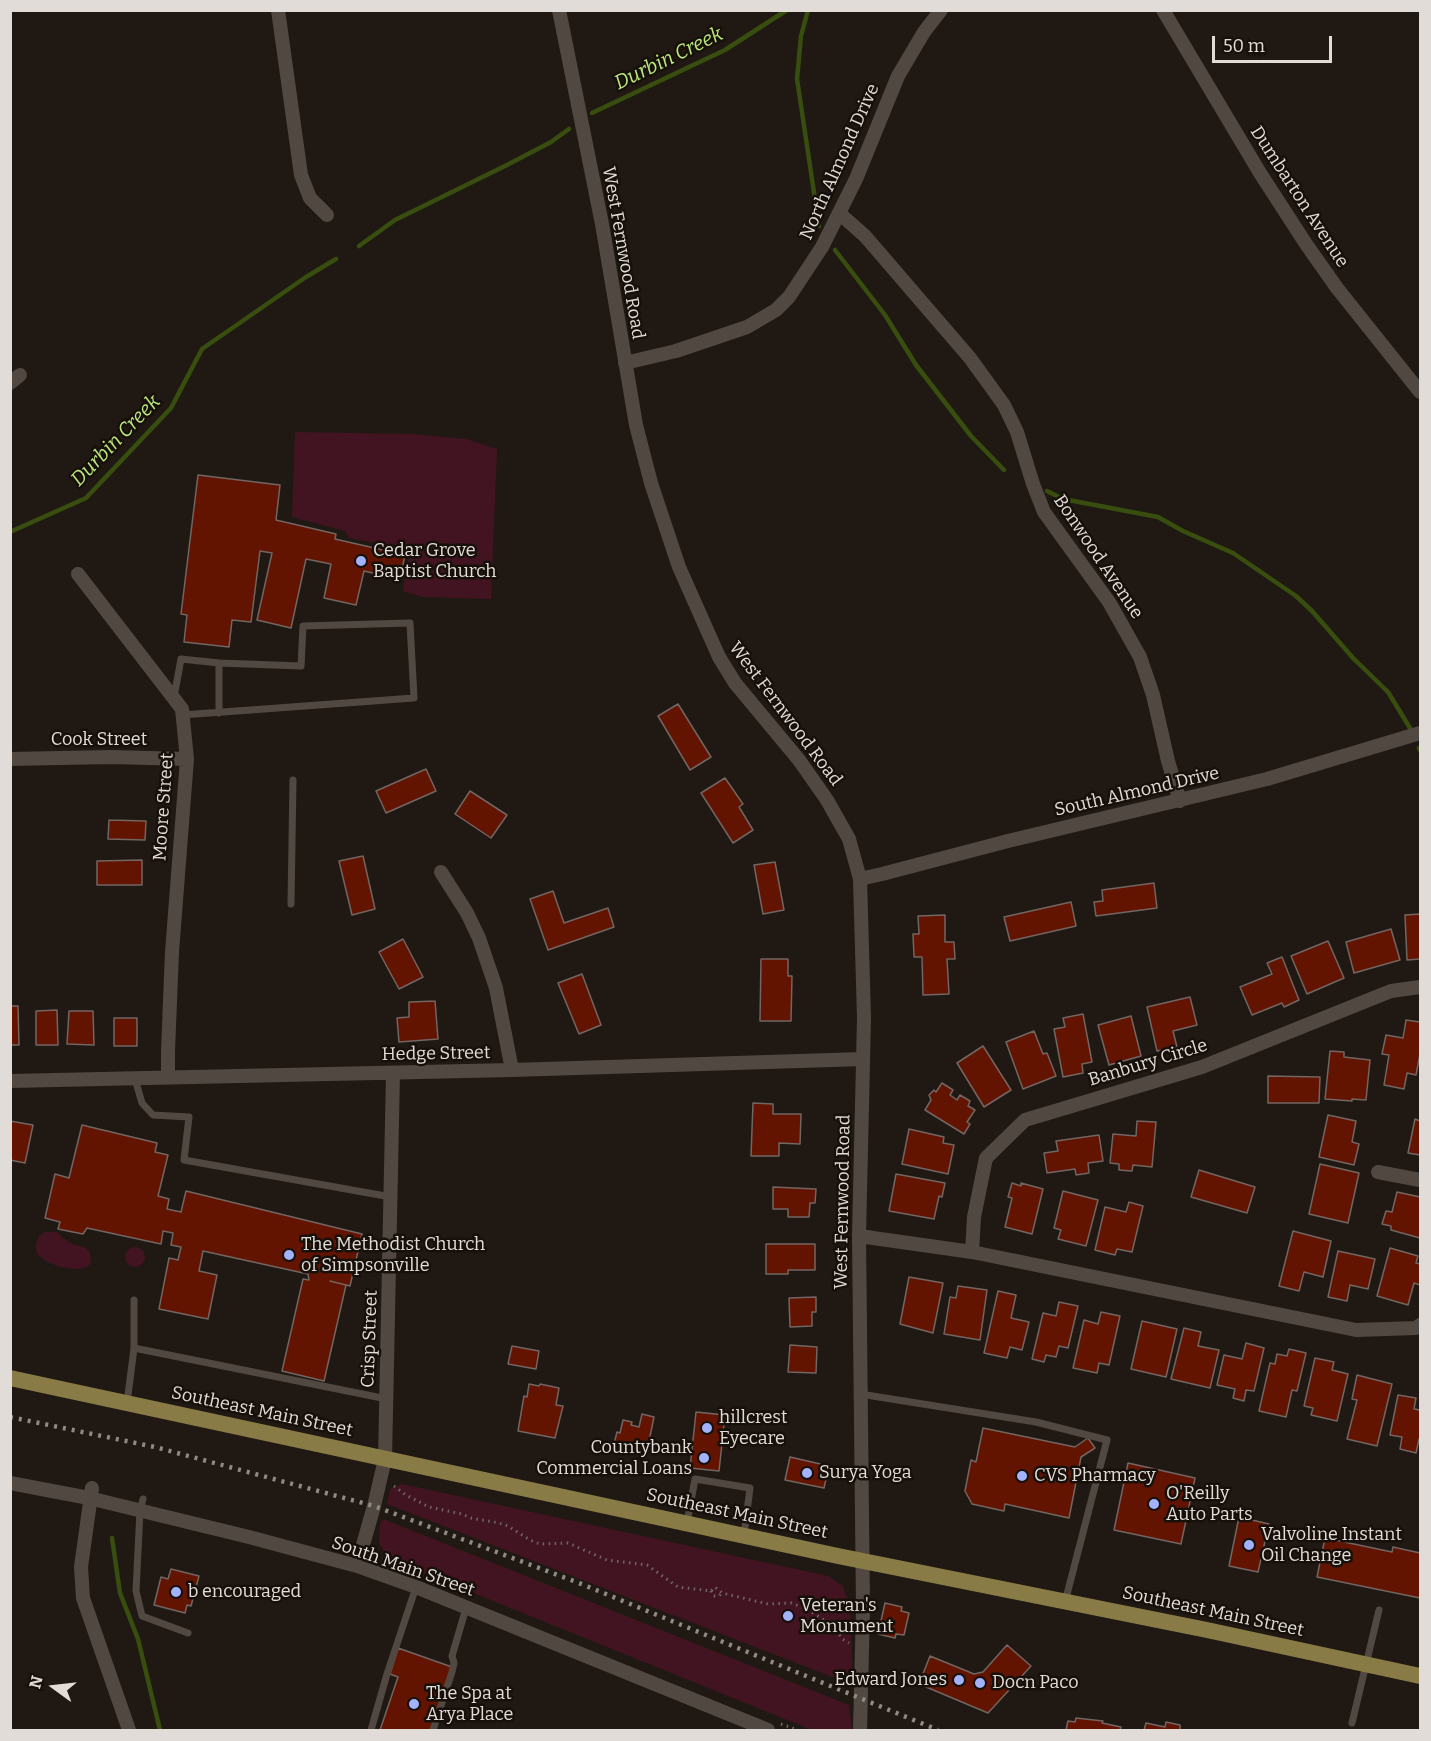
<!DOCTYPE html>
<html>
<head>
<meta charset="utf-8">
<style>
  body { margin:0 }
  #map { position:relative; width:1431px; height:1741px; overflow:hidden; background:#201913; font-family:Bitter,serif }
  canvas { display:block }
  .frame { position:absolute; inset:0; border:12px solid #e1dcd7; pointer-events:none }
  .north { position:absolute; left:24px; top:1657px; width:60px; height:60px; -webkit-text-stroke:4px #17100a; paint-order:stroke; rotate:285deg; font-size:16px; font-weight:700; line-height:24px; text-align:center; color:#e1dcd7 }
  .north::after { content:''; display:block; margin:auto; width:21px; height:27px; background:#e1dcd7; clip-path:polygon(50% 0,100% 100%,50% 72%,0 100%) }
  .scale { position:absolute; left:1212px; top:36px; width:120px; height:27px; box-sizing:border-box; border:3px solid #e1dcd7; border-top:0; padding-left:8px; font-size:18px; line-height:21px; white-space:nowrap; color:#e1dcd7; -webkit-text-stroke:4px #17100a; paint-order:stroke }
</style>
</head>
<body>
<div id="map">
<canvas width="1431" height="1741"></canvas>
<div class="frame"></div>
<div class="north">N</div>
<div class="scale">50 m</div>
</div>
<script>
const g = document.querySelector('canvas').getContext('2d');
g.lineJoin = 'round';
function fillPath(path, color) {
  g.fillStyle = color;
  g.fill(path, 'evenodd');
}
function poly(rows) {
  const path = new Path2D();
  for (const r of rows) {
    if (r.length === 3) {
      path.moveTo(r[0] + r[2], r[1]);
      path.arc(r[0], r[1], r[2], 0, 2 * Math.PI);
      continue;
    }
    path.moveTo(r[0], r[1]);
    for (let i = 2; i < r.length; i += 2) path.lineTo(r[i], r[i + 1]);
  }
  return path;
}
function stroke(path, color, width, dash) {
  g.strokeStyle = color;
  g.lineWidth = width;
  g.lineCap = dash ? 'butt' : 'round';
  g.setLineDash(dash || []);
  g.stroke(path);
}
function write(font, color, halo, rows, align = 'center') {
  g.font = font + ' Bitter,serif';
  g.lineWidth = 5;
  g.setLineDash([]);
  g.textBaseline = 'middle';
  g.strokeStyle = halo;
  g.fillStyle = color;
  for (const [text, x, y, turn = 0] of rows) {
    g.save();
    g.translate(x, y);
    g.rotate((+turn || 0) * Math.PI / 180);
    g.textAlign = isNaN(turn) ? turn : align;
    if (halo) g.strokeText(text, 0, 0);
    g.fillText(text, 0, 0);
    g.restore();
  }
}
fillPath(poly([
  [295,432,411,434,466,439,497,449,491,599,423,597,403,591,410,550,349,538,345,531,292,517],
  [45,1232,58,1232,62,1238,75,1245,86,1248,90,1252,91,1263,87,1267,76,1269,60,1267,46,1261,37,1254,36,1245,39,1236],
  [135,1257,10],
  [402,1484,828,1576,843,1586,850,1608,853,1685,387,1504,390,1489],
  [383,1519,849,1705,852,1730,812,1730,387,1558,379,1543,380,1523]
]), '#421421');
stroke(poly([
  [808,10,801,36,797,79,819,226],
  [592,113,725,50,787,10],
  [359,246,395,220,507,165,551,142,569,129],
  [835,250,885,315,916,365,971,436,1004,470],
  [1047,491,1063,499,1158,517,1183,531,1233,553,1296,596,1312,611,1353,658,1388,692,1410,728],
  [10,532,86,498,171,408,202,349,306,277,336,259],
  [1419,748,1420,750],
  [112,1538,120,1593,138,1639,160,1730]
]), '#374e0e', 4.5);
const building = poly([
  [198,475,280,485,276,520,336,534,335,539,405,555,400,579,364,571,356,605,324,598,331,564,306,559,291,628,257,620,272,553,260,551,251,622,232,620,229,647,184,642,187,615,181,614,198,475],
  [678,704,711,757,690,770,658,716,678,704],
  [426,769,436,791,386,813,376,791,426,769],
  [725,778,743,804,739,807,753,830,733,843,701,793,725,778],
  [470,791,507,815,491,838,455,814,470,791],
  [109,820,146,821,145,840,108,839,109,820],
  [363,856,375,909,352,915,339,861,363,856],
  [142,860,142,885,97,885,97,861,142,860],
  [775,862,784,910,763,914,754,865,775,862],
  [1154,883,1157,908,1096,916,1094,902,1103,901,1102,890,1154,883],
  [553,891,564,923,608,908,614,927,548,950,530,899,553,891],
  [1071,902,1076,926,1010,941,1004,917,1071,902],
  [1420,914,1420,959,1407,960,1405,915,1420,914],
  [945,915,945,942,954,942,955,959,947,959,949,994,923,995,922,957,914,957,913,934,919,934,918,916,945,915],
  [1391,929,1400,960,1354,973,1346,942,1391,929],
  [403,939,423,977,399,989,379,952,403,939],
  [1328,941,1344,978,1307,994,1291,956,1328,941],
  [1282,957,1299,1000,1284,1007,1282,1003,1252,1015,1240,987,1272,974,1267,963,1282,957],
  [761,959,788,959,788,976,792,976,791,1021,760,1021,761,959],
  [582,974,601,1025,579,1034,558,983,582,974],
  [1190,997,1197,1025,1173,1031,1177,1047,1157,1051,1147,1007,1190,997],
  [435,1001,438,1039,399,1042,397,1018,409,1017,409,1002,435,1001],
  [10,1006,18,1006,19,1045,10,1045,10,1006],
  [57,1010,58,1045,36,1045,36,1011,57,1010],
  [69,1011,93,1011,94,1045,67,1044,69,1011],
  [1083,1014,1092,1062,1082,1064,1083,1073,1063,1077,1054,1029,1065,1027,1063,1018,1083,1014],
  [1131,1016,1141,1056,1109,1065,1098,1025,1131,1016],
  [114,1018,137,1018,137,1046,114,1046,114,1018],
  [1406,1020,1420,1022,1420,1054,1416,1075,1407,1073,1404,1089,1384,1085,1389,1055,1382,1054,1386,1035,1403,1038,1406,1020],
  [1034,1031,1043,1054,1047,1053,1056,1076,1023,1089,1006,1042,1034,1031],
  [983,1046,1011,1090,984,1107,957,1063,983,1046],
  [1330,1051,1344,1052,1344,1057,1370,1060,1366,1100,1352,1099,1352,1101,1325,1099,1330,1051],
  [1268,1076,1320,1077,1319,1103,1268,1103,1268,1076],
  [942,1083,953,1090,950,1095,957,1100,960,1095,970,1101,968,1106,975,1110,967,1122,970,1124,964,1134,925,1110,931,1100,929,1095,934,1090,936,1092,942,1083],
  [753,1103,773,1104,773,1114,801,1114,800,1144,779,1143,779,1156,751,1156,753,1103],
  [1328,1115,1356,1121,1352,1142,1359,1144,1354,1165,1319,1157,1328,1115],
  [1415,1119,1420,1121,1420,1155,1408,1153,1415,1119],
  [10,1121,33,1125,25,1163,10,1160,10,1121],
  [1137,1121,1156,1122,1152,1167,1133,1165,1132,1171,1119,1170,1119,1164,1110,1163,1113,1134,1136,1136,1137,1121],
  [82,1125,157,1143,155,1152,168,1155,158,1196,169,1199,167,1209,181,1212,186,1191,362,1234,350,1286,330,1281,346,1285,324,1381,282,1371,303,1279,309,1280,308,1274,203,1251,199,1271,217,1275,208,1319,159,1309,169,1258,178,1260,181,1247,171,1245,173,1233,163,1231,161,1244,87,1228,83,1234,58,1229,60,1222,45,1218,55,1174,69,1178,82,1125],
  [909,1129,944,1137,943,1143,954,1145,948,1174,902,1164,909,1129],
  [1099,1135,1103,1161,1088,1163,1089,1173,1076,1175,1075,1169,1047,1173,1044,1153,1058,1151,1056,1141,1099,1135],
  [1320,1164,1359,1173,1348,1223,1309,1214,1320,1164],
  [1199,1170,1255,1187,1247,1213,1191,1197,1199,1170],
  [896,1174,945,1183,942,1197,939,1196,934,1219,889,1211,896,1174],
  [1012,1183,1021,1186,1021,1183,1043,1189,1032,1234,1005,1227,1012,1198,1008,1197,1012,1183],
  [773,1187,816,1189,815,1203,810,1203,809,1217,788,1217,788,1209,773,1209,773,1187],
  [1063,1191,1098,1200,1086,1246,1058,1239,1061,1230,1054,1228,1063,1191],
  [1397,1192,1420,1197,1420,1238,1391,1230,1391,1226,1382,1224,1386,1211,1392,1212,1397,1192],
  [1129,1202,1143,1206,1132,1252,1117,1249,1115,1255,1095,1250,1105,1207,1126,1212,1129,1202],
  [1293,1231,1331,1241,1323,1277,1304,1272,1299,1291,1279,1286,1293,1231],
  [766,1244,815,1244,815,1270,788,1270,788,1274,766,1274,766,1244],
  [1390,1248,1418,1256,1416,1263,1420,1264,1420,1285,1414,1283,1408,1305,1377,1296,1390,1248],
  [1338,1251,1375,1259,1368,1289,1350,1285,1347,1301,1328,1297,1338,1251],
  [909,1277,943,1283,933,1333,900,1324,909,1277],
  [958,1286,987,1290,980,1340,944,1334,950,1297,956,1298,958,1286],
  [998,1291,1016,1295,1011,1318,1029,1322,1022,1350,1010,1347,1007,1358,984,1353,998,1291],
  [816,1297,816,1312,812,1312,812,1326,790,1327,789,1298,816,1297],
  [1059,1302,1078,1306,1068,1348,1059,1346,1056,1357,1046,1355,1044,1362,1032,1359,1043,1313,1056,1316,1059,1302],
  [1101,1312,1120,1316,1109,1365,1099,1363,1097,1373,1073,1368,1084,1320,1098,1324,1101,1312],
  [1142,1321,1177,1329,1166,1377,1131,1369,1142,1321],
  [1184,1328,1201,1332,1198,1346,1219,1350,1210,1388,1171,1379,1184,1328],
  [1246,1343,1264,1348,1254,1391,1246,1390,1244,1401,1233,1398,1235,1389,1217,1385,1224,1355,1242,1359,1246,1343],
  [790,1345,817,1347,816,1373,788,1372,790,1345],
  [512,1346,539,1351,536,1369,508,1364,512,1346],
  [1289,1349,1306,1353,1297,1391,1292,1390,1286,1417,1259,1411,1270,1363,1275,1364,1277,1354,1287,1356,1289,1349],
  [1315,1358,1334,1362,1332,1370,1348,1374,1337,1421,1311,1415,1313,1408,1304,1406,1315,1358],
  [1357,1375,1392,1384,1377,1446,1347,1439,1357,1400,1352,1399,1357,1375],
  [529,1384,539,1386,540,1384,559,1388,556,1405,563,1406,555,1438,518,1431,524,1396,527,1397,529,1384],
  [1398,1395,1416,1398,1414,1409,1420,1410,1420,1439,1419,1439,1416,1453,1400,1449,1402,1437,1390,1435,1398,1395],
  [696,1412,725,1415,719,1471,690,1468,696,1412],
  [642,1414,654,1417,646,1456,633,1453,634,1449,614,1444,617,1432,620,1433,623,1420,632,1422,631,1425,639,1427,642,1414],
  [983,1428,1075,1447,1088,1438,1095,1448,1081,1457,1069,1518,1005,1504,1004,1511,972,1504,965,1491,971,1460,976,1462,983,1428],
  [790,1457,829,1466,824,1488,785,1480,790,1457],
  [1128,1463,1195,1478,1181,1544,1114,1530,1128,1463],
  [1239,1517,1269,1524,1258,1572,1229,1566,1239,1517],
  [1325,1538,1392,1552,1393,1547,1420,1553,1420,1598,1317,1577,1325,1538],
  [171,1569,199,1576,191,1606,187,1605,185,1613,154,1605,161,1577,168,1579,171,1569],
  [885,1603,902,1607,901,1611,909,1613,904,1635,896,1634,895,1638,878,1634,885,1603],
  [1007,1645,1031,1666,988,1713,919,1684,930,1656,974,1674,983,1672,1007,1645],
  [398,1648,452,1667,431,1730,380,1730,398,1677,390,1674,398,1648],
  [1076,1718,1103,1721,1102,1723,1121,1727,1120,1730,1066,1730,1068,1721,1075,1722,1076,1718],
  [1166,1722,1180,1725,1180,1730,1144,1730,1146,1723,1165,1727,1166,1722]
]);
fillPath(building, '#621400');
stroke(building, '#726562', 1.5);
stroke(poly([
  [394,1486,406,1495,429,1507,462,1514,471,1518,499,1523,508,1526,530,1540,540,1544,568,1543,607,1560,647,1565,678,1587,711,1591,715,1587,722,1593,768,1604,791,1603,805,1608,835,1627,842,1639,849,1643],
  [711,1591,712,1595,715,1596,719,1596,722,1593],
  [781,1724,798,1730]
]), '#6f6863', 3, [1.5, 4.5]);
stroke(poly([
  [174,697,181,659,219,663,219,713],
  [182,715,414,698,410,623,303,626,301,666,219,663],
  [291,904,293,780],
  [135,1079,142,1103,153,1115,189,1117,184,1160,391,1197],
  [134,1348,387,1399],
  [860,1394,1036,1422,1107,1440,1065,1602],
  [127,1403,134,1348,134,1300],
  [143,1499,140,1511,136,1591,142,1616,188,1633],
  [687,1523,695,1479,750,1488,744,1535],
  [1352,1723,1379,1610],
  [371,1730,387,1674,416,1587],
  [433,1730,452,1672,454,1663,452,1656,466,1608]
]), '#514941', 7);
stroke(poly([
  [278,10,301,175,310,198,327,215],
  [559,10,602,224,636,425,651,483,679,567,719,657,735,683,799,760,827,800,849,839,860,879,864,1018,859,1236,863,1608,860,1730],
  [1163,10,1260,173,1306,244,1337,288,1420,392],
  [839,213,865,236,970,358,1004,405,1017,432,1033,484,1044,512,1109,602,1140,657,1153,695,1168,761,1180,801],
  [625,363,676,351,747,327,776,310,789,297,822,247,856,179,898,76,924,32,941,10],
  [10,383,20,375],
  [78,574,182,709,187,759,172,952,168,1051,168,1077],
  [10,759,110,757,187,759],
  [441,872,467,913,479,938,496,988,512,1070],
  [860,879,882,874,1008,841,1267,779,1420,733],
  [1420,987,1391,991,1202,1067,1025,1120,986,1158,974,1217,972,1252,1356,1330,1416,1328,1420,1325],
  [10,1081,512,1070,863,1059],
  [1378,1172,1420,1180],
  [859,1236,972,1252],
  [10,1483,89,1498,249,1537,357,1566,416,1587,768,1730],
  [92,1488,81,1567,83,1598,129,1730],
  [357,1566,374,1506,385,1459,393,1073]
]), '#514941', 14);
stroke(poly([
  [10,1378,838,1556,1207,1630,1420,1676]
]), '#897b45', 16);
stroke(poly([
  [10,1417,155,1447,374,1506,579,1583,938,1730]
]), '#908a84', 4.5, [3, 6]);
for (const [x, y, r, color] of [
  [361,561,6,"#a2b2fd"],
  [289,1255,6,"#a2b2fd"],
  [707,1428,6,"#a2b2fd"],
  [704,1458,6,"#a2b2fd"],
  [807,1473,6,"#a2b2fd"],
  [1022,1476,6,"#a2b2fd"],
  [1154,1504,6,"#a2b2fd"],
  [1249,1545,6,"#a2b2fd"],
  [176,1592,6,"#a2b2fd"],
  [788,1616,6,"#a2b2fd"],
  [959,1680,6,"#a2b2fd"],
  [980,1683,6,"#a2b2fd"],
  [414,1704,6,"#a2b2fd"]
]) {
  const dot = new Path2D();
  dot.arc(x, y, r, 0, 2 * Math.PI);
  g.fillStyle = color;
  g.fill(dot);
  stroke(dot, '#17100a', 2);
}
write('18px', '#e1dcd7', '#17100a', [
  ["North Almond Drive",840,162,-66],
  ["Dumbarton Avenue",1299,197,57],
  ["West Fernwood Road",623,253,80],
  ["Bonwood Avenue",1098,557,56],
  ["West Fernwood Road",785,714,53],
  ["Cook Street",99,740],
  ["South Almond Drive",1137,792,-13],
  ["Moore Street",164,807,-86],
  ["Hedge Street",436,1054,-1],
  ["Banbury Circle",1148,1063,-17],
  ["West Fernwood Road",843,1202,-89],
  ["Crisp Street",370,1339,-88],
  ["Southeast Main Street",262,1412,12],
  ["Southeast Main Street",737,1514,12],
  ["South Main Street",403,1567,19],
  ["Southeast Main Street",1213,1612,12]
]);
write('18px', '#e1dcd7', '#17100a', [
  ["Cedar Grove",373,551],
  ["Baptist Church",373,572],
  ["The Methodist Church",301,1245],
  ["of Simpsonville",301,1266],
  ["hillcrest",719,1418],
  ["Eyecare",719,1439],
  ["Countybank",692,1448,"right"],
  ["Commercial Loans",692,1469,"right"],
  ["Surya Yoga",819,1473],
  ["CVS Pharmacy",1034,1476],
  ["O'Reilly",1166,1494],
  ["Auto Parts",1166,1515],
  ["Valvoline Instant",1261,1535],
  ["Oil Change",1261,1556],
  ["b encouraged",188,1592],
  ["Veteran's",800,1606],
  ["Monument",800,1627],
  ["Edward Jones",947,1680,"right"],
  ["Docn Paco",992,1683],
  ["The Spa at",426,1694],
  ["Arya Place",426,1715]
], 'left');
write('italic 20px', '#bbe97d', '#17100a', [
  ["Durbin Creek",669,59,-26],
  ["Durbin Creek",116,441,-46]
]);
</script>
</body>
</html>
